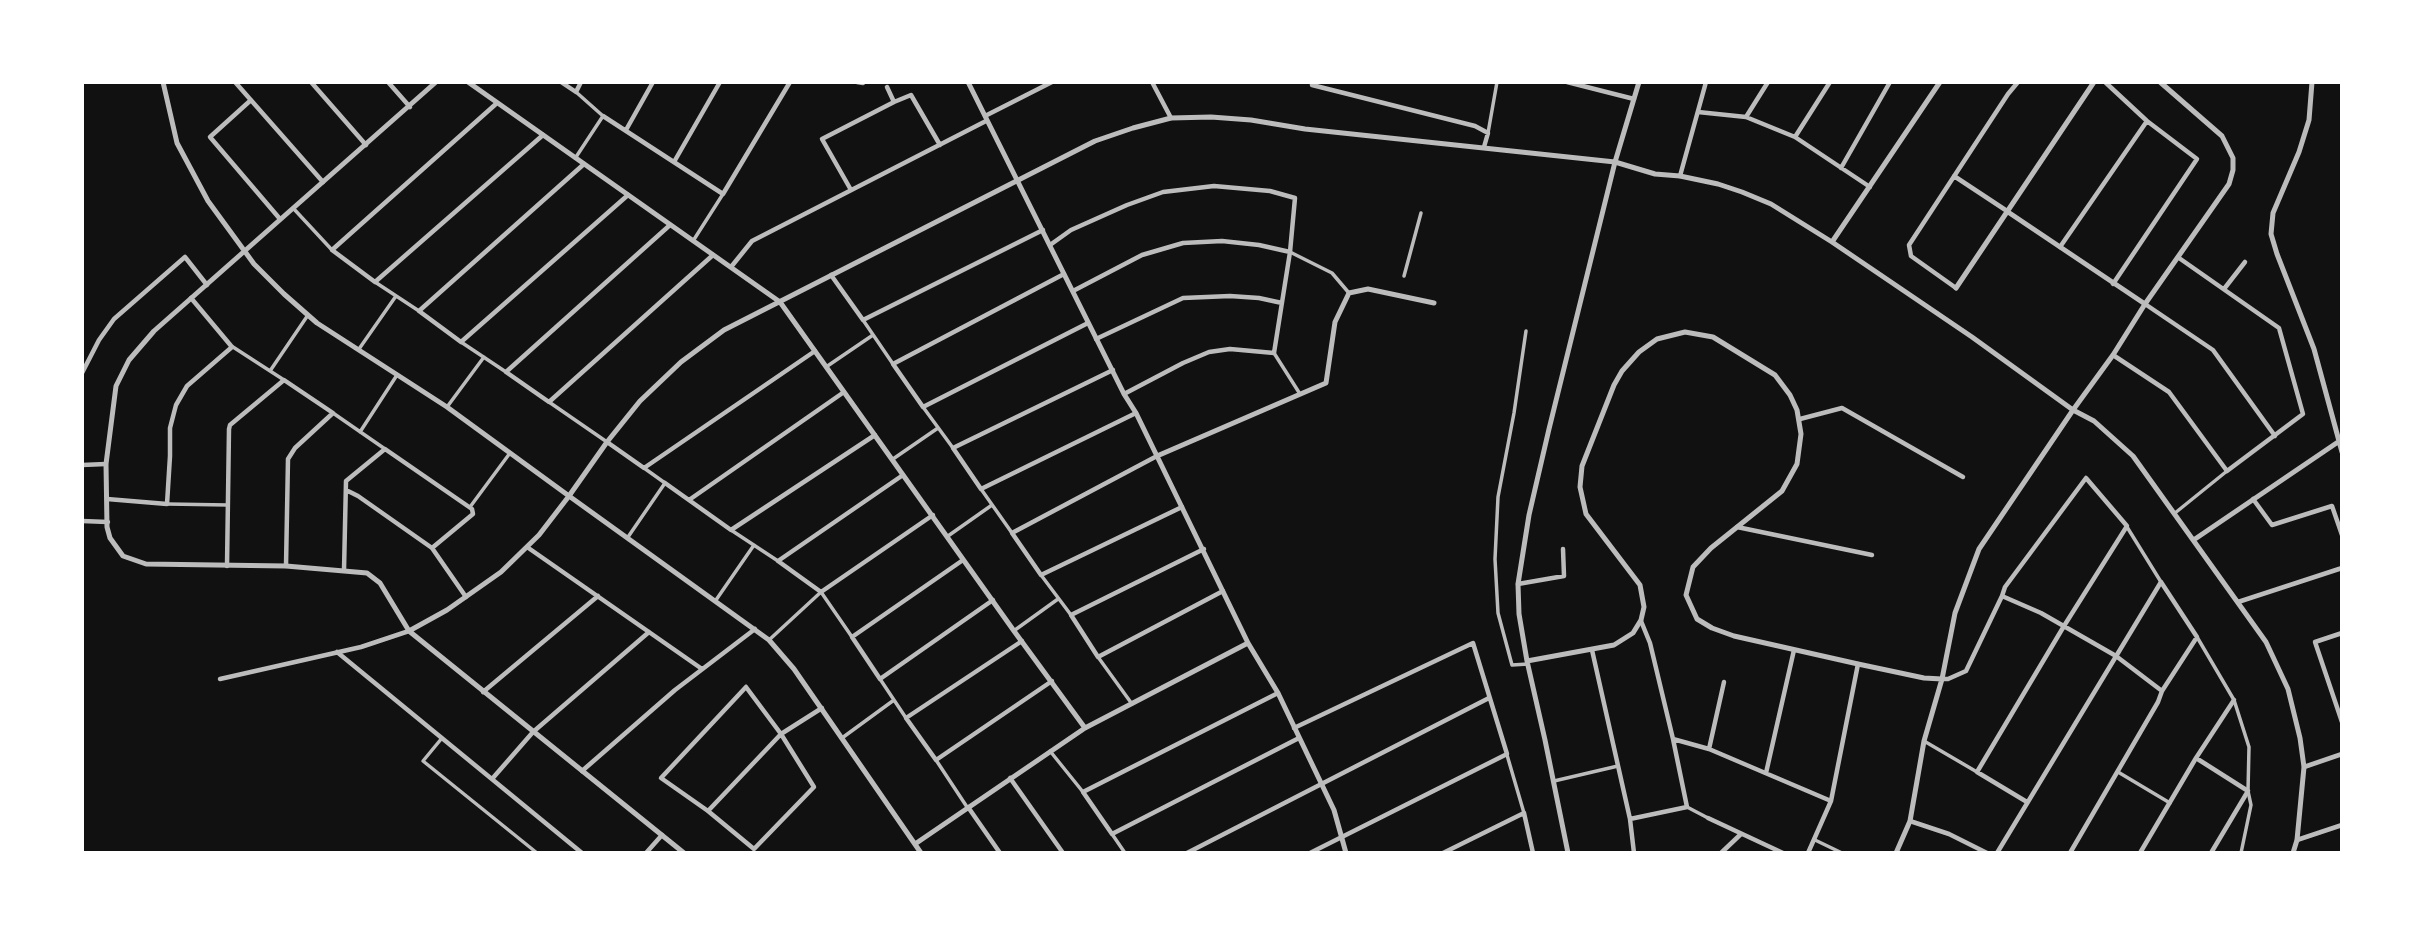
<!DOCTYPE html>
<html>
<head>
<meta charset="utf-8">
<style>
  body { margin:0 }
  #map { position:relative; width:2424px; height:935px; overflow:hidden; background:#111; font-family:"Golos Text",sans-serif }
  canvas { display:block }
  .frame { position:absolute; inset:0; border:84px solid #fff; pointer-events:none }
</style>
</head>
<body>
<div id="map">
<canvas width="2424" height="935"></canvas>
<div class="frame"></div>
</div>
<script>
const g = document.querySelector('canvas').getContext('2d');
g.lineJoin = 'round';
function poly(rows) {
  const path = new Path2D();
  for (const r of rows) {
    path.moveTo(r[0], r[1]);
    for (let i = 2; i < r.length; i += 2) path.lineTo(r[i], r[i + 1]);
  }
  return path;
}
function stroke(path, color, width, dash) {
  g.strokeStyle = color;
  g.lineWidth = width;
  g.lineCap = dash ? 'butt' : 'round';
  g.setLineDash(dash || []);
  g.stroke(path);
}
stroke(poly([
  [1488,133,1497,82],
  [576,157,603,116,576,92],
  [293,208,332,250],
  [693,241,723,194],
  [1290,252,1332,273,1349,293],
  [1404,276,1421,213],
  [375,282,419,311],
  [863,320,893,364],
  [1526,331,1514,413,1498,497,1495,559,1498,613,1512,665,1528,664],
  [461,342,506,372],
  [233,347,284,380],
  [359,349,396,296],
  [1274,353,1300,394],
  [826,367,873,335],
  [270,371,308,315],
  [549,402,607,442],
  [447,407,484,357],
  [923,407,953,448],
  [333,413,385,449],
  [360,432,397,375],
  [893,459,938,428],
  [981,489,1012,533],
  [167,504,228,505],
  [470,507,510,453],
  [2175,513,2227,471],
  [2127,527,2161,582],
  [731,530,778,561],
  [948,536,992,505],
  [628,537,665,483,644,468],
  [1041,575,1071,615],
  [716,600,754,545],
  [1015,630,1058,599],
  [2197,637,2234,700,2249,747,2248,791,2251,805,2241,853],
  [769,640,821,592,852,637],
  [1098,657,1132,704],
  [880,679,906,718],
  [442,738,423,761,537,853],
  [842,738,894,700],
  [1924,741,1977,772],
  [1050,751,1083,792],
  [1507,755,1524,813],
  [936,760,967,807],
  [2118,772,2170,803],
  [1554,781,1618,766],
  [1687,807,1708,818],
  [1112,834,1125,853],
  [1815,840,1842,853]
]), '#bcbcbc', 3.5);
stroke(poly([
  [235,82,323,182],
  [311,82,366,145],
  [388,82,410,107],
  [561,82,576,92,581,82],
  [857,82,863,83],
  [1152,82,1171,118],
  [1312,82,1312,85,1475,126,1488,133,1484,147],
  [1567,82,1634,99],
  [2105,82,2147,121,2197,159,2113,284],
  [887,87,894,102],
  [251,100,210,137,280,219],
  [497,103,332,250,375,282,543,135],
  [1698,112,1746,117,1795,137,1870,187],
  [603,116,723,194,790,82],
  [985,116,1052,82],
  [1746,117,1768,82],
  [626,130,653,82],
  [1795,137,1830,82],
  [674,162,720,82],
  [584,164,419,311,461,342,628,195],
  [1841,168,1890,82],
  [1680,176,1706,82],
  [1954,176,2007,211],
  [851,190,822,139,894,102,911,95,940,145],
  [670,225,506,372,549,402,713,255],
  [1050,245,1071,230,1127,205,1163,192,1214,186,1270,191,1295,198,1290,252,1274,353,1230,349,1209,352,1183,363,1124,394],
  [2060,247,2147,121],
  [731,267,752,241,986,121],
  [1064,274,893,364,923,407,1088,323],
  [831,275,863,320,1043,230],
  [1956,288,1911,256,1909,245,2008,94,2018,82],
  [2224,289,2245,262],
  [1073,291,1142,255,1183,243,1222,241,1259,245,1290,252],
  [2145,304,2213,350,2275,436],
  [1096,339,1183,298,1230,296,1259,298,1282,303],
  [2113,355,2169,392,2227,471,2303,414,2279,328,2179,258],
  [1113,370,953,448,981,489,1136,413],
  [82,373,99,340,114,319,185,257,207,285],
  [1800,419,1842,408,1963,477],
  [607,442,644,468,815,351],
  [1157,456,1012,533,1041,575,1182,507],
  [82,465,106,464],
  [903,475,778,561,821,592,933,515],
  [665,483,731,530,875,435],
  [346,490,358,496,432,548,466,597],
  [107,499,167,504,170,456,170,428,176,405,187,386,232,347,191,298],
  [2253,499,2272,525,2332,506,2342,535],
  [689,500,844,392],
  [82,521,108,522],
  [1737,527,1872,555],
  [527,547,702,669],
  [1204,549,1071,615,1098,657,1223,591],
  [963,560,852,637,880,679,993,600],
  [227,566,229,429,230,425,284,380,333,413,295,448,288,459,286,566],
  [344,570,346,481,385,449,472,509,473,514,432,548],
  [1518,584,1564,576,1563,549],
  [2002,596,2005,587,2086,478,2127,526,2064,626,1977,772,2027,802],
  [2238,602,2342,568],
  [2342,633,2315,642,2342,722],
  [1022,641,906,718,936,760,1052,681],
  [1592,650,1630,819,1634,853],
  [337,652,582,853],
  [220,679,361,647,409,631],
  [1942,679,1948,679,1966,671,2002,596,2041,613,2116,656,2162,691,2158,702,2070,853],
  [746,687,781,734,814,787,754,849,708,811,661,778,746,687],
  [483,692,598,596],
  [1278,693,1083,792,1112,834,1299,738],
  [1294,728,1473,643,1507,754,1310,853],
  [1673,739,1709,749,1831,801],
  [1709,749,1724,682],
  [2196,758,2248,791,2211,853],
  [2304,767,2342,754],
  [582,771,675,690,755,629],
  [1766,773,1794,650],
  [1010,778,1063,853],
  [492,779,533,732,649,632],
  [968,807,1000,853],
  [708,811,781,734,822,708],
  [1708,818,1783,853],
  [1630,819,1687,807,1673,739,1650,643,1641,621],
  [1910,821,1949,834,1987,853],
  [2297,840,2342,825],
  [646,853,662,835],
  [1187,853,1489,698],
  [1443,853,1524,813,1533,853],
  [1721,853,1741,834],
  [1808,853,1831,801,1858,664],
  [1997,853,2161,582,2197,637,2162,691],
  [2140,853,2196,758,2234,700]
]), '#bcbcbc', 4.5);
stroke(poly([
  [163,82,177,143,208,201,254,264,284,294,317,323,447,407,569,496,607,442,640,401,681,362,724,330,1095,141,1133,128,1171,118,1211,117,1251,120,1305,129,1615,162,1655,174,1680,176,1718,184,1742,192,1771,204,1832,242,1972,337,2073,410,2094,421,2133,456,2266,642,2288,689,2300,738,2304,767,2297,840,2293,853],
  [436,82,154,331,129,360,116,386,106,464,107,527,110,538,123,556,146,564,286,566,367,573,380,583,409,631,684,853],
  [468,82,780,302,1014,631,1085,728],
  [968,82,1124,394,1136,413,1248,643,1278,693,1334,810,1346,853],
  [2312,82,2309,120,2299,152,2273,213,2271,234,2277,254,2314,349,2342,452],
  [2008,212,2145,304],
  [1832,242,1940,82],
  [1956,288,2094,82],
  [1157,456,1326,383,1335,322,1349,293,1368,289,1434,303],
  [2195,539,2338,442],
  [409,631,447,610,501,572,539,535,569,496,769,640,794,669,921,853],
  [1527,661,1614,645,1633,633,1641,620,1644,607,1640,585,1586,514,1580,487,1582,466,1614,385,1622,371,1639,352,1657,339,1685,332,1713,337,1775,375,1790,395,1797,410,1801,434,1797,464,1782,491,1711,548,1693,567,1686,595,1697,619,1712,628,1734,636,1858,664,1924,678,1942,679],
  [915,844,1085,728,1248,643],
  [1568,853,1545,740,1527,661,1519,614,1518,584,1529,515,1549,429,1615,162,1639,82],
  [1896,853,1910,821,1924,741,1942,679,1955,613,1979,549,2073,410,2113,355,2145,304,2229,184,2233,170,2233,158,2222,136,2160,82]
]), '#bcbcbc', 5);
</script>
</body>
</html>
